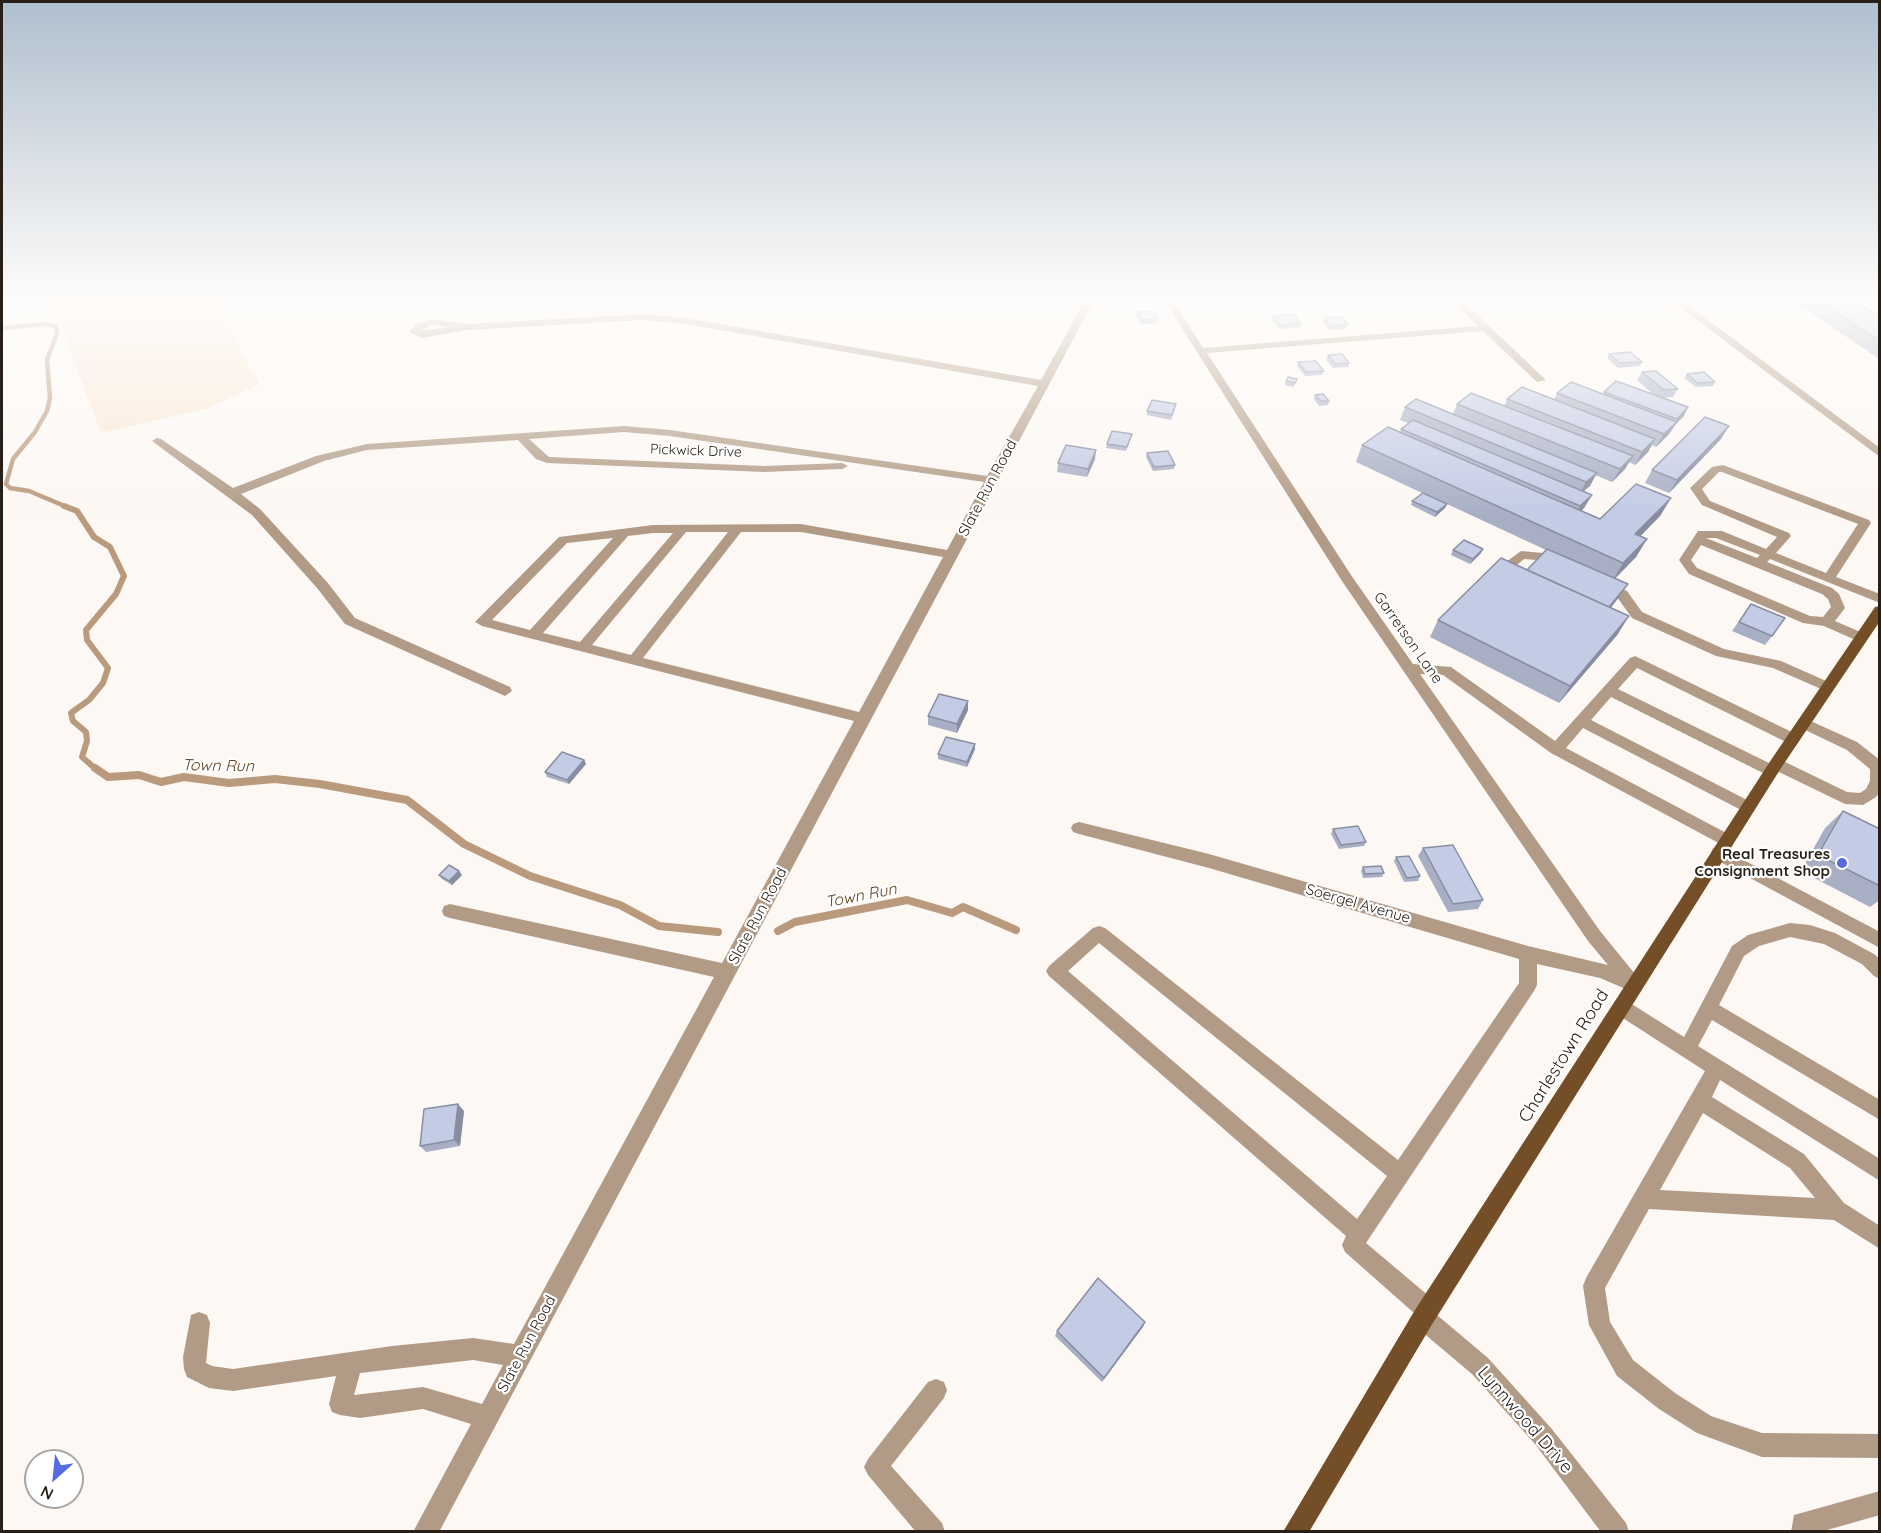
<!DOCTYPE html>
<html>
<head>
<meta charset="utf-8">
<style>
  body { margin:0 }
  #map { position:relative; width:1881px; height:1533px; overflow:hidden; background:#fdf8f4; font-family:Quicksand,sans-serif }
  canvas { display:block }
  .frame { position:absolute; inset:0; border:3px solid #271f18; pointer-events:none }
  .north { position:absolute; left:24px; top:1449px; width:60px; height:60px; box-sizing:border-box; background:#fff; border:2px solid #a9a5a3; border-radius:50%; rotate:207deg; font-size:16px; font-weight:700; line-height:24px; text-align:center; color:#271f18 }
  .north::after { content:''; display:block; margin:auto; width:21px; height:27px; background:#556ce1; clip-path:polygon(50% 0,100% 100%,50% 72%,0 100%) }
</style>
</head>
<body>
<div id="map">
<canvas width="1881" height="1533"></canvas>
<div class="frame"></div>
<div class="north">N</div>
</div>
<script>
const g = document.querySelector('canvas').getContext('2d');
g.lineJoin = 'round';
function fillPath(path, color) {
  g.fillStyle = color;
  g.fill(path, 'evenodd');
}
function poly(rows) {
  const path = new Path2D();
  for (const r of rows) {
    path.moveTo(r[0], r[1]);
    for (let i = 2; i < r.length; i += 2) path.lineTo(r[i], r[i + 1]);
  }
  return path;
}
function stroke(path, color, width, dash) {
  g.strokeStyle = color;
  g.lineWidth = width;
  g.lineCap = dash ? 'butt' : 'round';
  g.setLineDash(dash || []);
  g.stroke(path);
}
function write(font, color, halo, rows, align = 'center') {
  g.font = font + ' Quicksand,sans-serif';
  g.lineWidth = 4.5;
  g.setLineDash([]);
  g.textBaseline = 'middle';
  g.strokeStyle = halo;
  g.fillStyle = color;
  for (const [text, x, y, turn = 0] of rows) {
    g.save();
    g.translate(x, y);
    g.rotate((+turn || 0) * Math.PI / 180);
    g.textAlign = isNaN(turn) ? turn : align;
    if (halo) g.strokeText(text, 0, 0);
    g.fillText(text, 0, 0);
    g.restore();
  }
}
fillPath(poly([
  [51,300,214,300,259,384,209,408,101,433]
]), '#fae8d6');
stroke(poly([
  [2,328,44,324,56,326,57,333,47,360,50,398,47,411,35,432,13,459,6,484,10,488,29,491,67,507]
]), '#ba9a7c', 4.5);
stroke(poly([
  [64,506,77,511,94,537,110,547,124,576,116,594,86,630,87,640,108,668,103,683,89,700,71,713,73,721,86,732,87,741,82,757,97,770]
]), '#ba9a7c', 6);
stroke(poly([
  [95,768,108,777,139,775,161,782,184,777,229,783,275,779,320,784,407,800,464,844,530,876,620,905,659,926,718,932],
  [778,931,795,922,907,900,952,913,963,907,1016,930]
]), '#ba9a7c', 8);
fillPath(poly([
  [1085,300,1094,300,439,1532,413,1532,471,1424,423,1409,360,1418,340,1415,332,1412,329,1404,336,1376,233,1391,209,1388,187,1377,184,1369,183,1357,191,1315,199,1312,207,1315,210,1323,206,1363,212,1366,233,1369,392,1346,473,1338,514,1344,714,977,450,918,444,916,442,911,444,906,450,904,722,963,854,721,482,626,475,622,559,537,653,525,801,524,947,550,984,482,670,436,624,432,529,439,549,457,764,466,842,463,848,466,842,469,764,472,547,463,536,459,518,440,367,450,324,461,241,494,260,509,327,582,355,618,510,687,512,691,505,696,345,624,317,588,252,515,152,441,157,438,161,439,233,488,316,456,367,444,624,426,670,430,987,476,1038,386,686,324,644,320,468,330,422,338,409,332,416,324,432,319,468,324,644,314,686,318,1041,380,1085,300],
  [432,325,450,327,420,331,432,325],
  [686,532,728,532,631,655,592,645,686,532],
  [741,532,801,532,943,557,859,712,643,658,741,532],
  [653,533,673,533,580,642,543,633,628,536,653,533],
  [613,538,530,630,492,620,567,543,613,538],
  [473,1360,503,1365,482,1404,423,1387,354,1395,360,1373,473,1360],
  [1164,300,1173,300,1203,348,1478,326,1452,300,1462,300,1546,380,1537,382,1483,331,1207,353,1351,575,1413,664,1451,667,1555,741,1630,658,1635,656,1798,735,1800,739,1798,743,1788,743,1637,668,1618,689,1769,763,1776,758,1781,760,1847,792,1860,793,1866,789,1870,781,1870,769,1847,750,1799,727,1797,723,1799,719,1804,718,1857,742,1880,760,1880,792,1876,797,1863,805,1845,804,1779,772,1772,777,1767,775,1611,697,1591,720,1753,803,1756,807,1753,811,1743,811,1583,728,1566,748,1732,836,1734,841,1732,846,1726,847,1551,753,1443,675,1420,674,1600,931,1644,985,1641,991,1635,993,1600,978,1537,964,1537,985,1534,991,1366,1243,1436,1302,1439,1310,1437,1315,1488,1358,1551,1428,1626,1523,1629,1532,1601,1532,1535,1444,1472,1374,1415,1326,1412,1318,1414,1313,1345,1252,1342,1245,1346,1236,1049,976,1046,971,1049,966,1093,928,1099,926,1105,928,1398,1160,1519,983,1519,959,1209,868,1079,834,1073,832,1071,828,1073,824,1079,822,1209,854,1528,946,1608,965,1588,941,1342,581,1164,300],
  [1099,943,1387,1176,1357,1219,1068,971,1099,943],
  [1670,300,1681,300,1880,448,1880,457,1670,300],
  [1723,465,1869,520,1871,523,1836,577,1880,594,1880,603,1770,559,1767,562,1832,588,1839,594,1845,608,1835,621,1865,634,1867,637,1865,640,1860,642,1824,626,1803,623,1689,574,1679,560,1698,531,1722,531,1766,549,1777,537,1702,505,1690,488,1712,467,1723,465],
  [1719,472,1722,472,1858,524,1826,573,1776,553,1791,536,1789,533,1710,501,1702,489,1719,472],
  [1706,538,1716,538,1760,555,1757,558,1706,538],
  [1701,545,1822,594,1828,599,1831,607,1823,617,1810,616,1697,568,1691,560,1701,545],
  [1521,551,1543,553,1562,564,1556,568,1537,560,1524,559,1510,571,1502,571,1500,568,1502,565,1521,551],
  [1603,581,1627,591,1642,612,1724,649,1781,661,1833,684,1835,687,1828,692,1773,668,1716,656,1632,618,1617,597,1598,588,1597,585,1598,582,1603,581],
  [1719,847,1880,932,1880,948,1713,858,1711,853,1713,848,1719,847],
  [1790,923,1810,925,1835,933,1874,954,1880,959,1880,979,1874,976,1862,964,1824,944,1790,937,1759,946,1744,956,1719,1005,1880,1100,1880,1120,1712,1020,1698,1046,1880,1159,1880,1181,1720,1080,1712,1097,1804,1154,1844,1203,1880,1226,1880,1249,1834,1220,1649,1209,1605,1288,1610,1322,1633,1360,1675,1393,1711,1416,1762,1433,1880,1434,1880,1458,1762,1457,1697,1433,1659,1409,1617,1376,1589,1325,1583,1286,1586,1278,1705,1071,1615,1013,1612,1007,1615,1001,1621,999,1627,1001,1684,1037,1732,946,1748,935,1790,923],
  [1703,1113,1790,1168,1815,1198,1660,1190,1703,1113],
  [936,1379,944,1382,947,1390,944,1398,891,1466,942,1523,945,1532,916,1532,868,1475,864,1467,868,1459,928,1382,936,1379],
  [1880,1491,1880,1515,1820,1532,1791,1532,1794,1515,1880,1491]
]), '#b19b86');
fillPath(poly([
  [1880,606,1880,621,1781,768,1431,1326,1309,1532,1283,1532,1415,1310,1771,760,1875,607,1880,606]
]), '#744e27');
fillPath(poly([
  [1792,300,1853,300,1880,317,1880,357,1878,358],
  [1137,312,1159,319,1158,323,1141,325,1136,316],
  [1273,316,1301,324,1300,328,1279,329,1272,320],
  [1324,318,1348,324,1346,329,1330,330,1323,323],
  [1609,354,1642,362,1640,366,1618,368,1607,358],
  [1328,355,1349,363,1348,367,1333,368,1326,360],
  [1298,362,1324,371,1322,375,1305,376,1297,366],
  [1642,372,1678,389,1673,397,1664,398,1684,416,1675,424,1669,434,1656,447,1652,445,1648,452,1635,465,1629,462,1625,469,1612,482,1595,475,1590,486,1583,491,1592,495,1584,508,1581,511,1600,519,1671,498,1660,516,1640,536,1647,539,1636,557,1615,579,1619,597,1611,608,1618,634,1559,703,1430,637,1438,620,1527,570,1546,550,1447,504,1445,508,1435,517,1411,505,1412,501,1422,493,1356,462,1362,445,1400,432,1401,429,1408,423,1400,420,1405,407,1453,414,1457,404,1504,406,1507,399,1554,400,1557,393,1603,394,1604,392,1654,395,1637,380],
  [1687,374,1715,382,1713,386,1696,387,1684,378],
  [1286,381,1296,383,1293,387,1285,385],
  [1315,395,1329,401,1328,405,1319,406,1314,399],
  [1175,408,1171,420,1147,415,1147,411],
  [1132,434,1126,451,1106,448,1107,444],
  [1721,439,1669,493,1645,483,1652,470],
  [1147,453,1175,465,1174,469,1153,471,1146,457],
  [1095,459,1087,477,1057,472,1058,463],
  [1453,550,1481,553,1470,564,1451,555],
  [1751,604,1772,636,1765,645,1732,631],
  [968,710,957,733,928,725,928,716],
  [975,749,967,767,938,759,938,754],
  [584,760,586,764,569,784,547,777,545,772],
  [1843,811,1880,829,1880,900,1870,907,1801,871,1825,828],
  [1333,829,1366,842,1364,846,1339,849,1331,834],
  [1423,848,1483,900,1478,909,1448,912,1418,856],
  [1396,857,1420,876,1418,881,1404,882,1394,861],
  [1363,867,1384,873,1382,877,1363,878,1361,871],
  [439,875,462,875,452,885,442,879],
  [464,1111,460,1146,426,1152,420,1146],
  [1145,1322,1102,1382,1055,1336,1057,1331]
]), '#a8afc5');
fillPath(poly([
  [1688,407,1684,416,1676,424,1669,434,1656,447,1664,434,1673,425,1677,419],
  [1729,426,1721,439,1669,493,1677,480],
  [1655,439,1648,452,1635,465,1642,452],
  [1096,450,1095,459,1087,477,1088,469],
  [1633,456,1625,469,1612,482,1620,469],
  [1597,473,1590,486,1579,495,1586,482],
  [1592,495,1584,508,1573,519,1580,506],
  [1671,498,1660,516,1625,552,1635,534],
  [1447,504,1445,508,1435,517,1437,512],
  [1647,539,1636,557,1613,580,1623,563],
  [1483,549,1481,553,1470,564,1473,559],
  [1628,584,1619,597,1601,620,1609,607],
  [1629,616,1618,634,1559,703,1570,686],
  [968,701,968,710,957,733,957,724],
  [975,744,975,749,967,767,967,762],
  [584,760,586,764,569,784,567,780],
  [459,871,462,875,452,885,449,881],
  [458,1104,464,1111,460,1146,454,1140],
  [1145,1322,1143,1327,1102,1382,1104,1378]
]), '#888ea0');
const building = poly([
  [1818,300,1853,300,1880,317,1880,341,1818,300],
  [1153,311,1159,319,1142,320,1137,312,1153,311],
  [1294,314,1301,324,1280,325,1273,316,1294,314],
  [1341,317,1348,324,1331,326,1324,318,1341,317],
  [1630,352,1642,362,1620,363,1609,354,1630,352],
  [1342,354,1349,363,1335,364,1328,355,1342,354],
  [1316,361,1324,371,1306,372,1298,362,1316,361],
  [1656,371,1678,389,1664,390,1642,372,1656,371],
  [1704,372,1715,382,1698,383,1687,374,1704,372],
  [1288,377,1297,379,1295,383,1286,381,1288,377],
  [1616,381,1688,407,1677,419,1604,392,1616,381],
  [1571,382,1677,422,1664,434,1557,393,1571,382],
  [1522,387,1655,439,1642,452,1507,399,1522,387],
  [1471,393,1633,456,1620,469,1457,404,1471,393],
  [1323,394,1329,401,1321,401,1315,395,1323,394],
  [1416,399,1597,473,1586,482,1405,407,1416,399],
  [1152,400,1176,404,1172,415,1147,411,1152,400],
  [1705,417,1729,426,1677,480,1652,470,1705,417],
  [1413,420,1592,495,1580,506,1401,429,1413,420],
  [1388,427,1600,519,1636,484,1671,498,1635,534,1647,539,1623,563,1362,445,1388,427],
  [1112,431,1132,434,1127,447,1107,444,1112,431],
  [1066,445,1096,450,1088,469,1058,463,1066,445],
  [1168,451,1175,465,1154,467,1147,453,1168,451],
  [1423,493,1447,504,1437,512,1412,501,1423,493],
  [1464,540,1483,549,1473,559,1453,550,1464,540],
  [1547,549,1628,584,1609,607,1527,570,1547,549],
  [1501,558,1629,616,1570,686,1438,620,1501,558],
  [1751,604,1785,618,1772,636,1739,622,1751,604],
  [939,694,968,701,957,724,928,716,939,694],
  [946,737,975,744,967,762,938,754,946,737],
  [562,752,584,760,567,780,545,772,562,752],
  [1843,811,1880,829,1880,886,1818,855,1843,811],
  [1358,826,1366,842,1341,845,1333,829,1358,826],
  [1453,845,1483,900,1453,904,1423,848,1453,845],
  [1409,856,1420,876,1407,878,1396,857,1409,856],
  [449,865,459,871,449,881,439,875,449,865],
  [1381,866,1384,873,1365,874,1363,867,1381,866],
  [458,1104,454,1140,420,1146,424,1109,458,1104],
  [1098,1278,1145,1322,1104,1378,1057,1331,1098,1278]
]);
fillPath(building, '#c3cbe5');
stroke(building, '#888ea0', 1.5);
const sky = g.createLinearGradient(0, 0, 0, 515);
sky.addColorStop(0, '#afbfce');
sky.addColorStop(0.58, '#fefcfa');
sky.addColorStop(1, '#fefcfa00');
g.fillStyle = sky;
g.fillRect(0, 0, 1881, 515);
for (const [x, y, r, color] of [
  [1842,863,6,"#556ce1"]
]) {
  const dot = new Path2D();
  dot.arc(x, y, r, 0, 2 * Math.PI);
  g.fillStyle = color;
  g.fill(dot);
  stroke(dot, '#fff', 2);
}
write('14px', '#271f18', '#fff', [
  ["Pickwick Drive",696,451,2]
]);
write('15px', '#271f18', '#fff', [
  ["Slate Run Road",988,488,-62],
  ["Garretson Lane",1408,638,55],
  ["Soergel Avenue",1358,904,16],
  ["Slate Run Road",758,916,-62],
  ["Slate Run Road",527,1344,-62]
]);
write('bold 15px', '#271f18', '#fff', [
  ["Real Treasures",1830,854],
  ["Consignment Shop",1830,871]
], 'right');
write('italic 16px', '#63401b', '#fff', [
  ["Town Run",218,766,1],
  ["Town Run",861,896,-11]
]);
write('18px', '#271f18', '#fff', [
  ["Charlestown Road",1564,1056,-58],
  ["Lynnwood Drive",1525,1420,49]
]);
</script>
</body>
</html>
